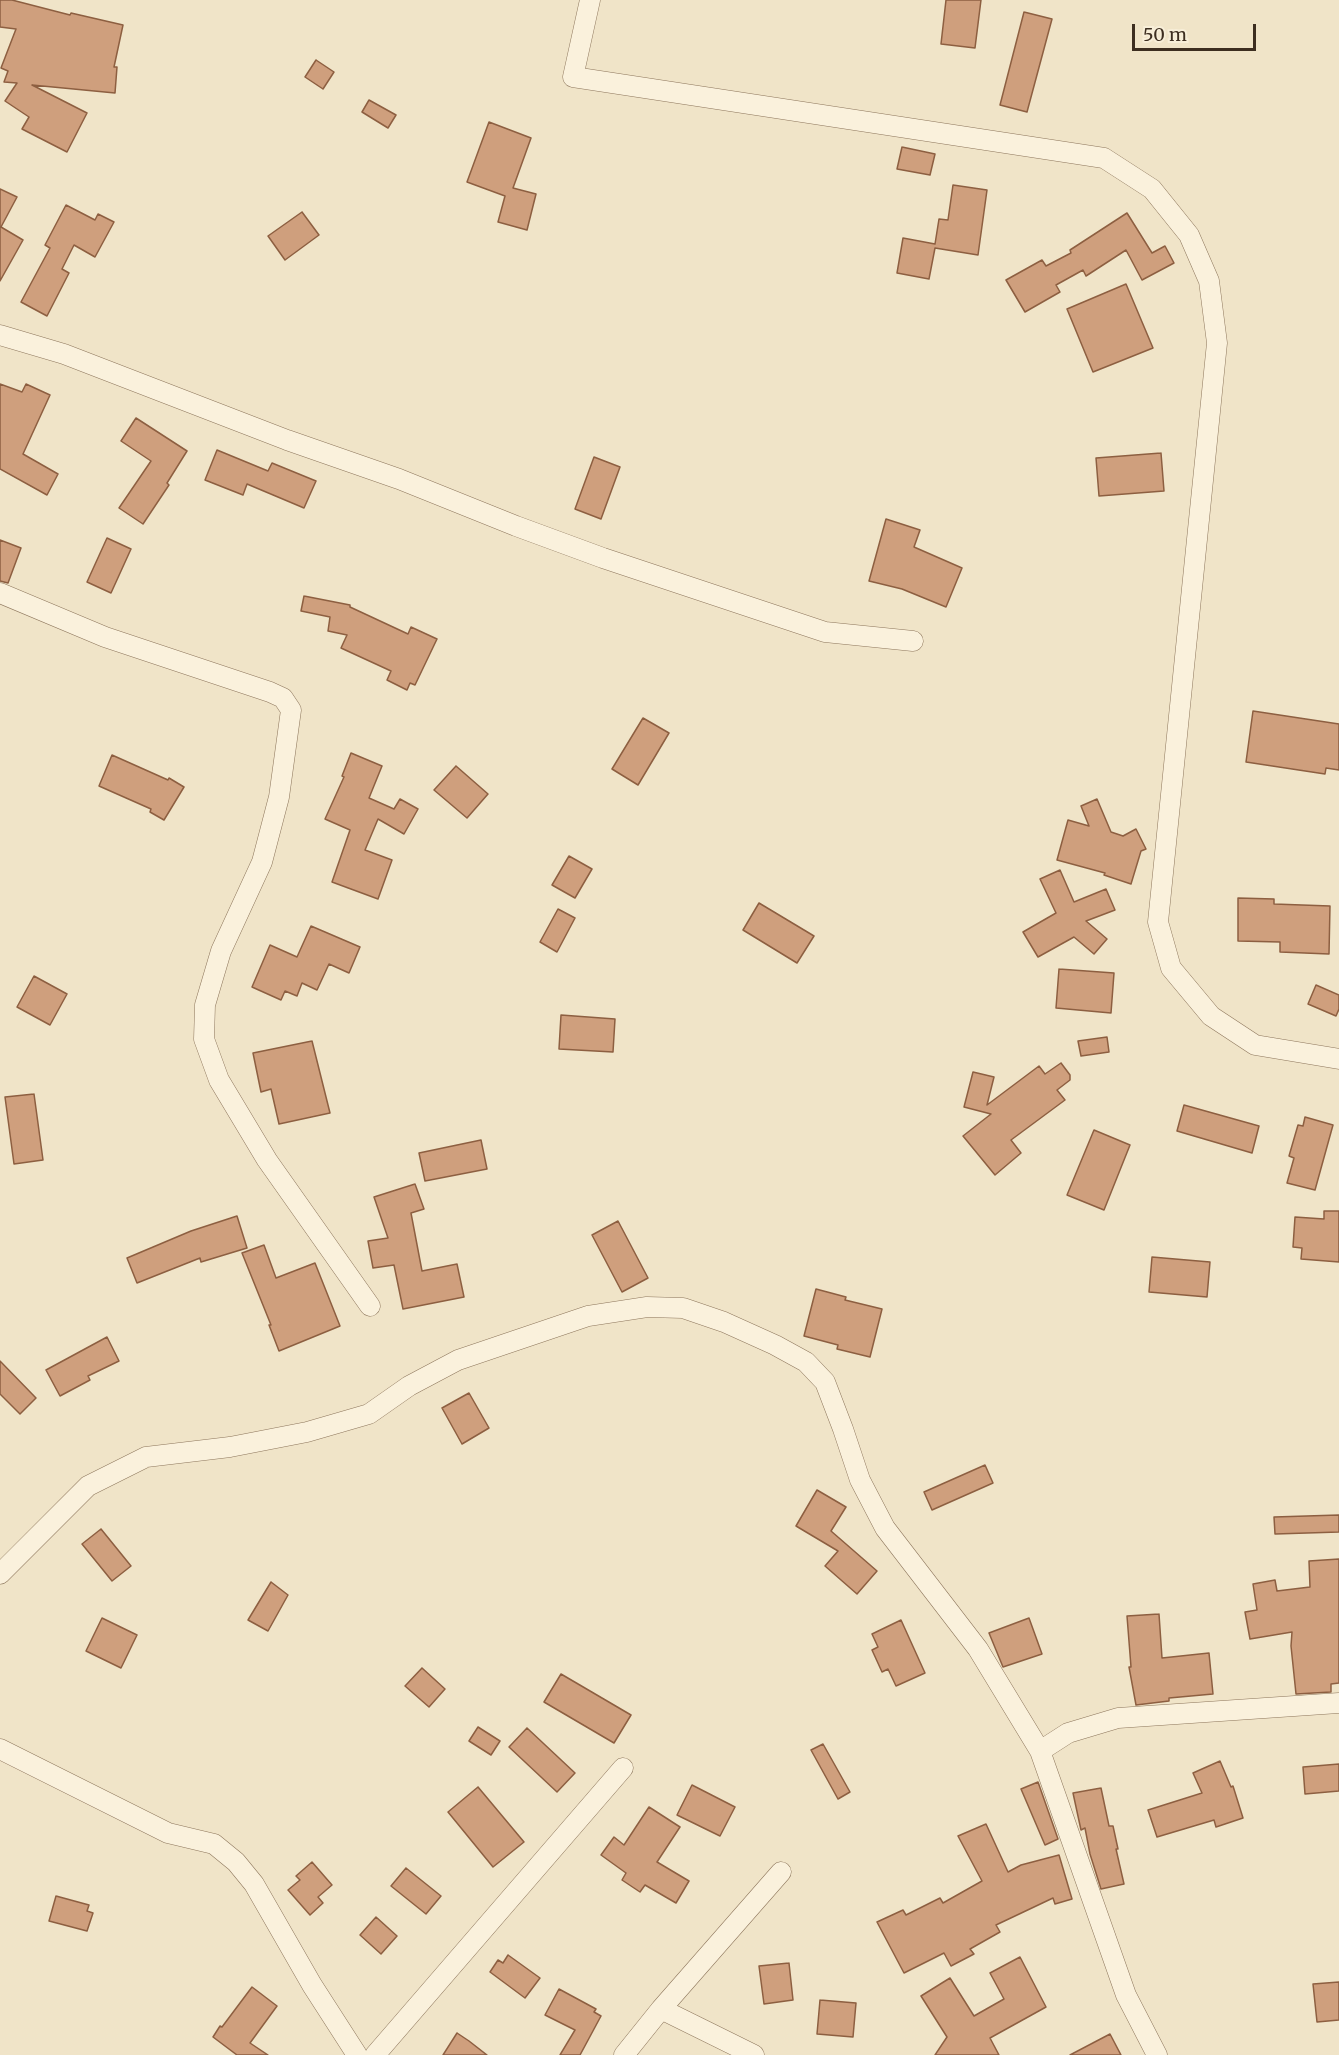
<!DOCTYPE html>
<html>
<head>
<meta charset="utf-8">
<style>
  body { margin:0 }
  #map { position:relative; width:1339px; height:2055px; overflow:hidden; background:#f0e4c8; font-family:Merriweather,serif }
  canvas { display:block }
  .scale { position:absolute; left:1132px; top:24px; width:124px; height:27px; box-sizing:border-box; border:3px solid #3d2e20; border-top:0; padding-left:8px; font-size:18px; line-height:21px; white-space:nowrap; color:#3d2e20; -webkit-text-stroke:4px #f7eed8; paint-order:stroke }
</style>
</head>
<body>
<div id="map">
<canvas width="1339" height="2055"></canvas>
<div class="scale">50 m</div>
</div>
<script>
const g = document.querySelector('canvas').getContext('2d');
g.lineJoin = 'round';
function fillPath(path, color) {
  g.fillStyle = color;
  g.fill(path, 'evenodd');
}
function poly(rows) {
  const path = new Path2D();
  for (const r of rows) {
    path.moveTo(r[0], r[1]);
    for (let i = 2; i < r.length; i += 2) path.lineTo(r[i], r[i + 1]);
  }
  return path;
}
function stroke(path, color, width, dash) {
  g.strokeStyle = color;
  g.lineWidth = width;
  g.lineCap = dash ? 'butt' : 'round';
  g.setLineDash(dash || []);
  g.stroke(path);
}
const building = poly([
  [0,0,12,0,70,15,71,13,123,25,114,67,117,67,115,93,32,85,87,113,67,152,22,129,29,117,5,101,17,83,4,82,8,71,1,68,16,29,0,27,0,0],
  [946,0,981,0,975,48,941,44,946,0],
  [1024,12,1052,19,1027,112,1000,105,1024,12],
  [316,60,334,72,323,89,305,77,316,60],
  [369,100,396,115,388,128,362,112,369,100],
  [489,122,531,138,513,188,536,194,527,230,498,222,505,196,467,182,489,122],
  [902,147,935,154,930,175,897,169,902,147],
  [953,185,987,190,978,255,935,248,929,279,897,273,903,238,935,244,939,219,948,220,953,185],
  [0,189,17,197,1,227,23,240,0,281,0,189],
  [66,205,95,220,98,214,114,222,95,257,74,245,62,269,69,273,47,316,21,302,50,248,45,245,66,205],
  [302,212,319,235,285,260,268,236,302,212],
  [1127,213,1152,253,1165,246,1174,263,1142,280,1126,250,1086,276,1083,270,1056,285,1060,292,1025,312,1006,280,1042,260,1046,266,1071,253,1070,250,1127,213],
  [1126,284,1153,348,1093,372,1067,309,1126,284],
  [0,384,22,392,26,384,50,395,23,454,58,474,47,495,0,469,0,384],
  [136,418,187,451,167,483,169,485,143,524,119,508,151,461,121,441,136,418],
  [217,450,268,471,272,463,316,481,304,508,247,484,243,495,205,480,217,450],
  [1161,453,1164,491,1099,496,1096,458,1161,453],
  [594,457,620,467,601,519,575,509,594,457],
  [886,519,920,530,914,547,962,568,946,607,902,589,869,581,886,519],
  [107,538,131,549,111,593,87,582,107,538],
  [0,540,21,548,8,583,0,581,0,540],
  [304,596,350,605,350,607,408,634,411,627,437,639,415,685,410,683,407,690,387,680,391,671,341,648,347,635,328,631,330,617,301,611,304,596],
  [1253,711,1339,724,1339,770,1326,768,1325,774,1246,762,1253,711],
  [643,718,669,733,638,785,612,769,643,718],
  [351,753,382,766,369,798,394,809,400,799,418,809,404,834,378,819,365,850,392,860,378,899,332,882,350,830,325,819,344,777,342,776,351,753],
  [112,755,168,780,169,778,184,787,164,820,150,812,151,809,99,786,112,755],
  [456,766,488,794,467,818,434,790,456,766],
  [1097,799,1111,832,1123,836,1136,829,1146,849,1141,851,1131,884,1104,875,1105,873,1057,860,1068,820,1089,826,1081,806,1097,799],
  [569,856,592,869,575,898,552,885,569,856],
  [1060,870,1074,902,1106,889,1115,910,1086,921,1107,939,1094,954,1074,937,1038,957,1023,932,1056,913,1040,879,1060,870],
  [1238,898,1274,899,1274,904,1330,906,1329,954,1280,952,1280,942,1238,941,1238,898],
  [759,903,814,936,797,963,743,930,759,903],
  [558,909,575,918,557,952,540,942,558,909],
  [311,926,360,947,349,973,329,964,317,990,302,983,297,996,285,991,281,1000,252,987,270,945,297,957,311,926],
  [1059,969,1114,973,1111,1013,1056,1008,1059,969],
  [34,976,67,994,50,1025,17,1007,34,976],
  [1316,985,1339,995,1339,1009,1336,1016,1308,1004,1316,985],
  [561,1015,615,1019,613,1052,559,1049,561,1015],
  [1107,1037,1109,1052,1081,1056,1078,1041,1107,1037],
  [312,1041,330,1113,279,1124,271,1089,261,1092,253,1053,312,1041],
  [1061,1063,1070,1075,1070,1080,1057,1090,1065,1100,1011,1140,1021,1153,995,1175,963,1136,991,1114,964,1107,973,1072,994,1077,987,1105,1039,1066,1045,1074,1061,1063],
  [34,1094,43,1160,14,1164,5,1097,34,1094],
  [1184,1105,1259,1126,1252,1153,1177,1131,1184,1105],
  [1305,1117,1333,1125,1315,1190,1287,1183,1294,1158,1289,1156,1298,1125,1303,1126,1305,1117],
  [1094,1130,1130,1145,1104,1210,1067,1195,1094,1130],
  [481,1140,487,1169,425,1181,419,1153,481,1140],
  [415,1184,424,1209,411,1213,422,1271,457,1264,464,1297,403,1309,394,1265,373,1268,368,1241,388,1238,374,1197,415,1184],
  [1324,1211,1339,1211,1339,1262,1301,1259,1302,1248,1293,1247,1295,1217,1324,1219,1324,1211],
  [237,1216,247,1248,201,1262,200,1258,137,1283,127,1258,191,1231,237,1216],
  [618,1221,648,1278,622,1292,592,1235,618,1221],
  [264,1245,276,1278,315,1263,340,1326,279,1351,269,1325,271,1325,242,1253,264,1245],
  [1152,1257,1210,1262,1207,1297,1149,1292,1152,1257],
  [816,1289,846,1297,845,1300,882,1309,870,1357,837,1349,838,1345,804,1336,816,1289],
  [107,1337,119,1361,88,1376,90,1380,60,1396,46,1370,107,1337],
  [0,1361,36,1398,20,1414,0,1394,0,1361],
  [469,1393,489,1428,462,1444,442,1408,469,1393],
  [985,1465,993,1483,932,1510,924,1492,985,1465],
  [817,1490,846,1507,831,1531,877,1571,857,1594,825,1566,838,1551,796,1526,817,1490],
  [1339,1515,1339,1532,1275,1534,1274,1517,1339,1515],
  [101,1529,131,1566,112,1581,82,1544,101,1529],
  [1339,1559,1339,1683,1331,1684,1331,1692,1296,1694,1291,1646,1292,1632,1250,1639,1245,1612,1257,1610,1253,1584,1275,1580,1277,1591,1310,1587,1309,1561,1339,1559],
  [271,1582,288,1595,268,1631,248,1620,271,1582],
  [1159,1614,1162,1658,1209,1653,1213,1694,1169,1698,1169,1701,1136,1705,1129,1667,1131,1667,1127,1616,1159,1614],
  [102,1618,137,1635,121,1668,86,1651,102,1618],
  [1029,1618,1042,1654,1003,1667,989,1633,1029,1618],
  [901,1620,925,1673,896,1686,888,1669,882,1672,872,1650,878,1647,872,1634,901,1620],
  [422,1668,445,1689,429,1707,405,1686,422,1668],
  [561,1674,631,1715,614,1743,544,1702,561,1674],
  [478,1727,500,1741,491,1755,469,1741,478,1727],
  [527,1728,575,1773,557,1792,509,1747,527,1728],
  [823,1744,850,1792,838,1799,811,1750,823,1744],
  [1220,1761,1231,1787,1233,1786,1243,1818,1216,1827,1214,1820,1157,1837,1148,1810,1202,1793,1193,1773,1220,1761],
  [1339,1764,1339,1791,1305,1794,1303,1767,1339,1764],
  [1038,1782,1058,1839,1045,1845,1021,1789,1038,1782],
  [692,1785,735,1807,720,1836,677,1815,692,1785],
  [478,1787,524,1842,493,1867,448,1812,478,1787],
  [1101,1788,1109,1826,1113,1826,1118,1849,1116,1849,1124,1884,1101,1889,1090,1854,1085,1828,1081,1830,1073,1793,1101,1788],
  [649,1807,680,1827,657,1862,689,1881,676,1903,645,1885,640,1892,622,1880,626,1873,601,1855,614,1837,624,1845,649,1807],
  [986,1824,1008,1872,1021,1865,1059,1855,1072,1899,1055,1904,1053,1898,996,1925,1000,1932,970,1949,974,1954,951,1966,944,1953,904,1973,877,1922,903,1910,906,1915,940,1898,943,1903,982,1881,958,1836,986,1824],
  [312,1862,332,1885,318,1897,323,1903,310,1915,288,1890,300,1880,296,1876,312,1862],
  [406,1868,441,1896,426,1914,391,1886,406,1868],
  [56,1896,89,1905,87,1911,93,1913,87,1931,49,1921,56,1896],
  [376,1917,397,1936,381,1954,360,1935,376,1917],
  [508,1955,540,1978,525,1998,490,1972,498,1960,503,1963,508,1955],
  [1020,1957,1046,2007,990,2038,999,2055,935,2055,947,2037,921,1996,950,1978,974,2016,1004,1999,990,1973,1020,1957],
  [789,1963,793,2000,764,2004,759,1966,789,1963],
  [1339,1982,1339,2020,1317,2022,1313,1984,1339,1982],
  [252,1987,277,2006,250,2043,268,2055,237,2055,213,2037,220,2026,222,2027,252,1987],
  [559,1989,596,2009,594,2012,601,2016,580,2055,560,2055,575,2030,545,2015,559,1989],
  [820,2000,856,2003,853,2037,817,2034,820,2000],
  [457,2033,469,2041,487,2055,443,2055,457,2033],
  [1110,2034,1121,2055,1070,2055,1110,2034]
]);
fillPath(building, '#cf9f7d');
stroke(building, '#8d5f41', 1.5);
const street = poly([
  [590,0,573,77,1104,158,1152,189,1189,235,1209,281,1217,343,1158,922,1171,968,1211,1016,1255,1045,1339,1059],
  [0,335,64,354,287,440,399,479,516,526,603,558,825,632,913,641],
  [0,593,105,637,270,692,283,698,291,710,279,797,262,862,221,951,205,1005,204,1039,219,1080,267,1160,370,1306],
  [0,1574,88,1486,146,1457,230,1447,307,1432,369,1414,409,1386,458,1360,588,1316,647,1307,683,1308,724,1322,775,1345,806,1362,825,1382,843,1429,860,1480,885,1528,978,1649,1040,1751,1126,1995,1157,2055],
  [0,1749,168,1833,214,1844,236,1862,254,1884,312,1985,357,2055],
  [1040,1751,1068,1733,1118,1718,1339,1703],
  [661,2009,754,2055],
  [375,2055,623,1768],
  [624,2055,661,2009,781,1872]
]);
stroke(street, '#8d765c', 21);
stroke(street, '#faf1dc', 20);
</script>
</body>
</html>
